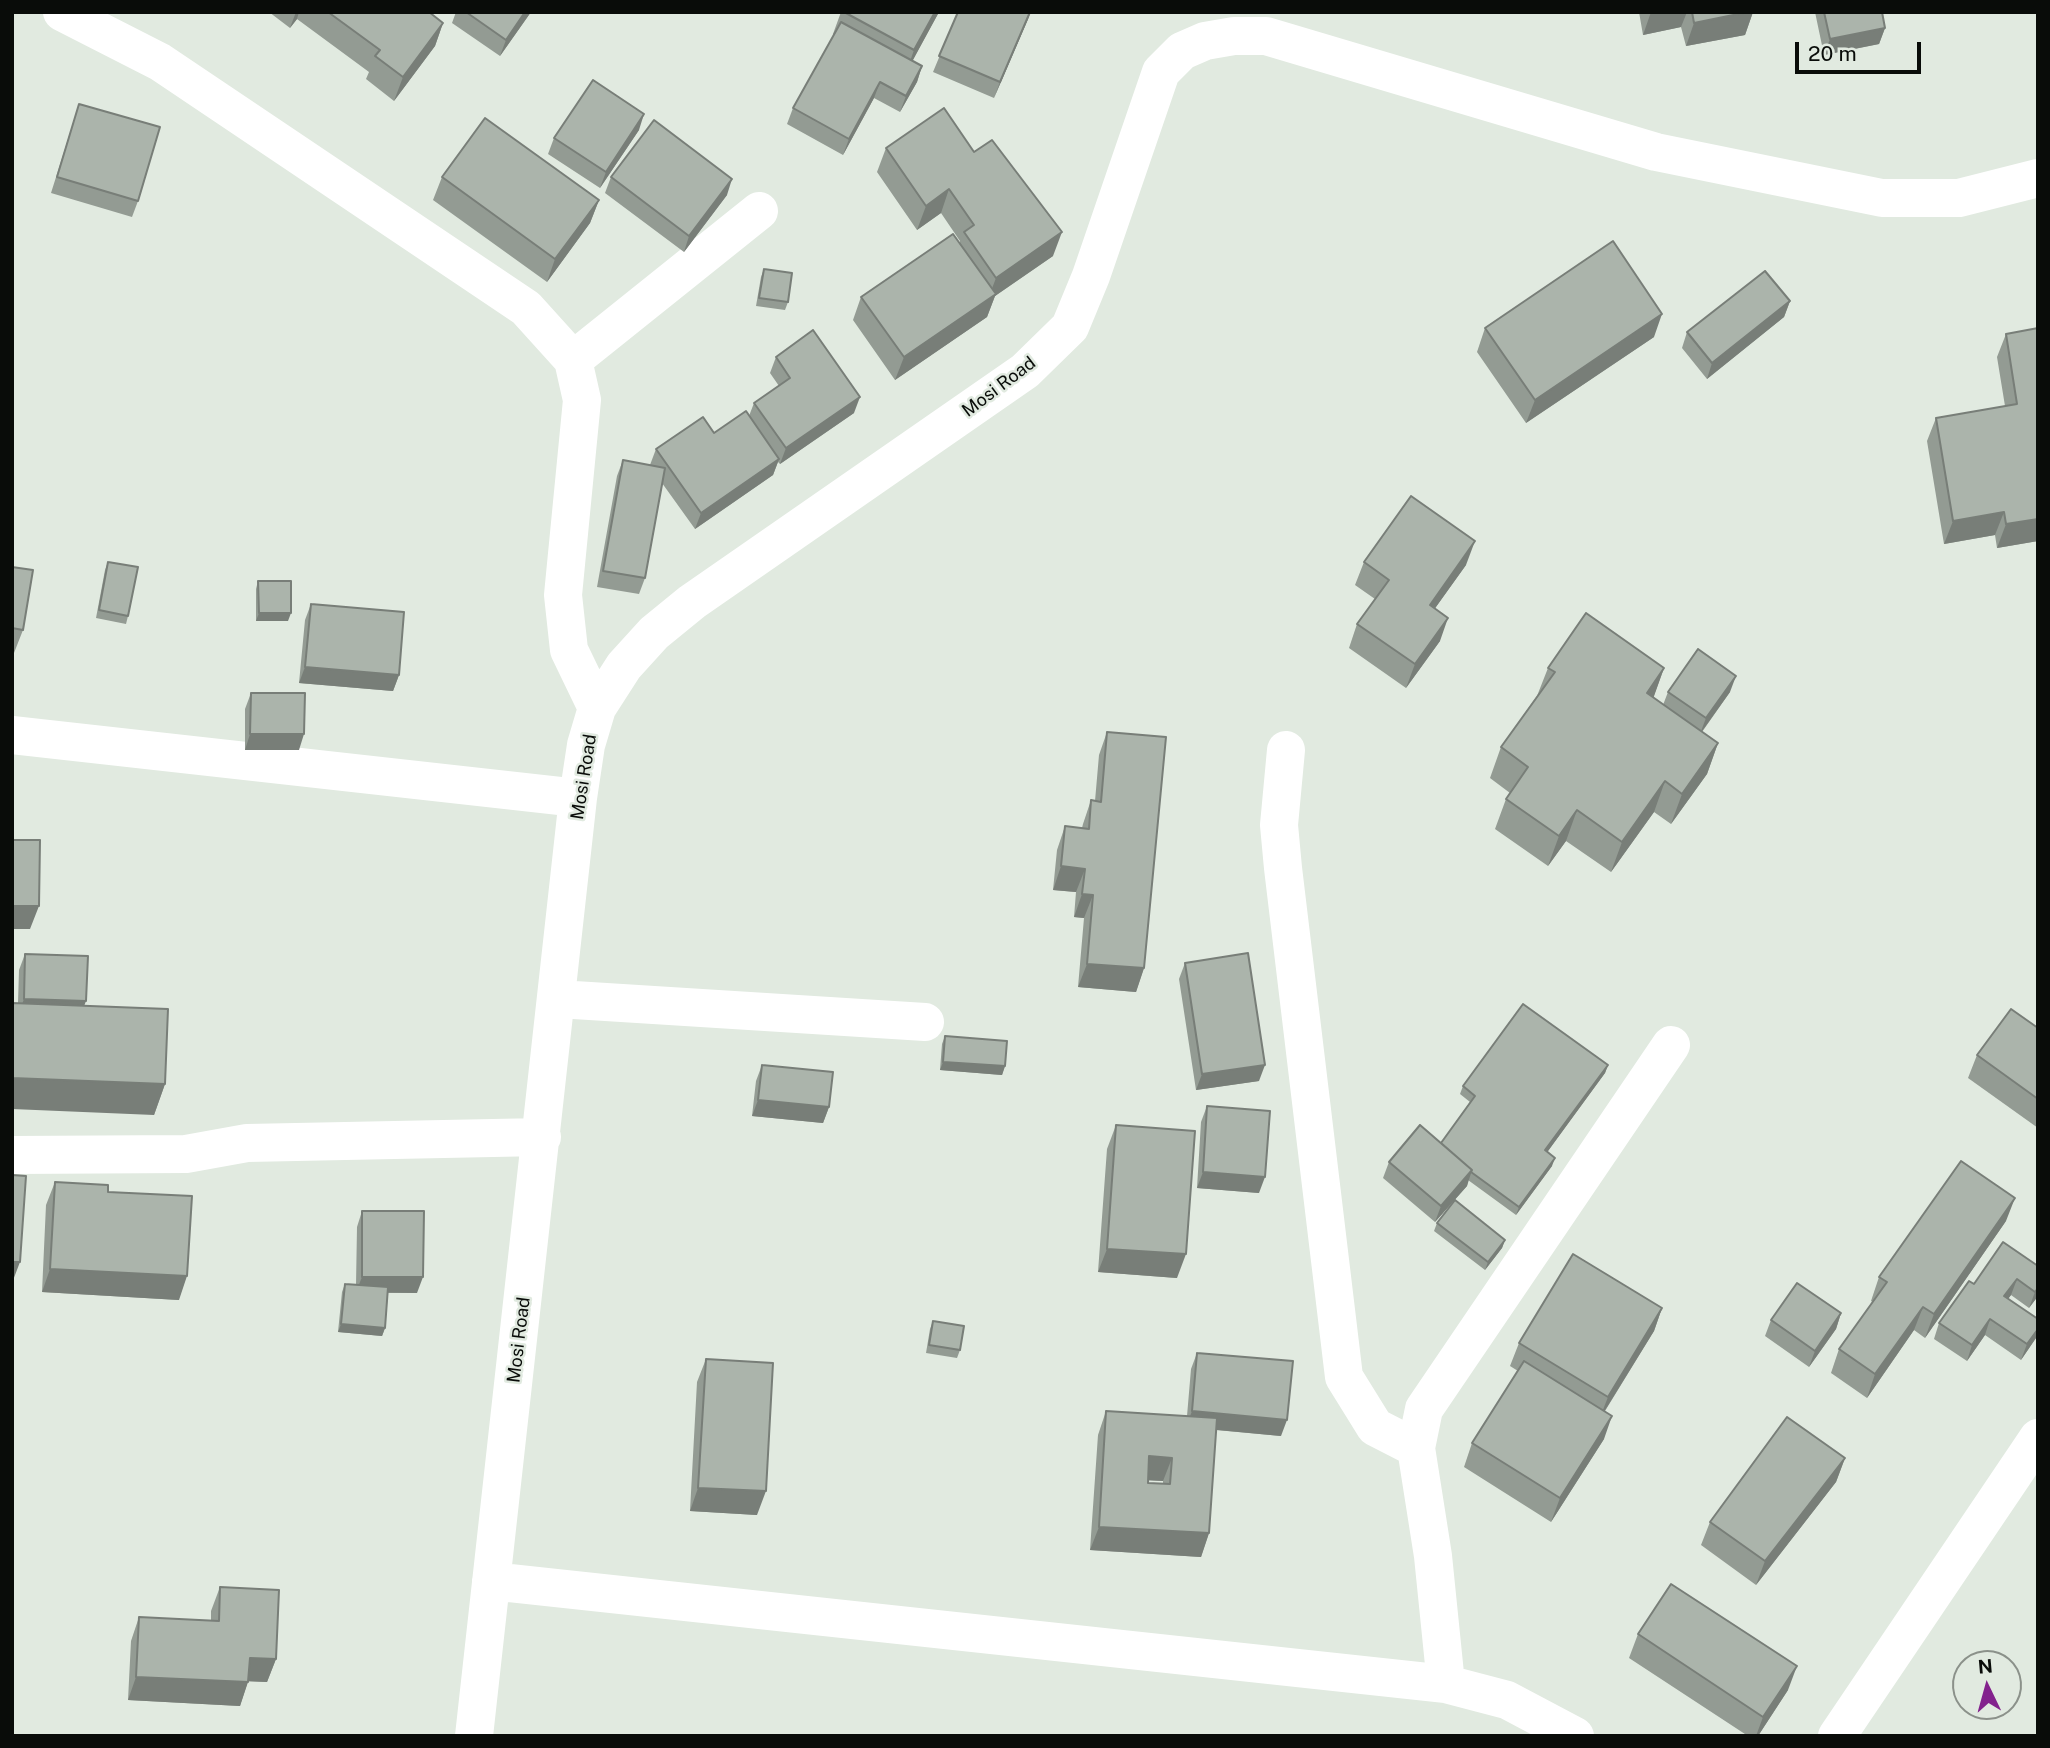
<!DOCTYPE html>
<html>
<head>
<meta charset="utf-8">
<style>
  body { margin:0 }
  #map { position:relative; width:2050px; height:1748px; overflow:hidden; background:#e1eae0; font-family:"Public Sans",sans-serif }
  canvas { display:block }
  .frame { position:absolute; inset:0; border:14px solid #090c09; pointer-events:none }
  .north { position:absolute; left:1952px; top:1650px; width:70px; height:70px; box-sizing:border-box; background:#e1eae0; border:2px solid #8b918a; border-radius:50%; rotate:355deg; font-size:19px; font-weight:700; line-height:28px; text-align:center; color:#090c09 }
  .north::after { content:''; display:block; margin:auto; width:24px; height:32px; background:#83228d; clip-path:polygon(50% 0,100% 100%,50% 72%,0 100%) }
  .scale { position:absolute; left:1795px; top:42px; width:126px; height:32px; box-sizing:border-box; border:4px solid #090c09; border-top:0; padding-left:9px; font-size:21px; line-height:24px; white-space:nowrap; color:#090c09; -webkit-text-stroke:5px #e1eae0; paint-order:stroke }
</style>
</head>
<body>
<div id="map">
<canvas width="2050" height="1748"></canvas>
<div class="frame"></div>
<div class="north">N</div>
<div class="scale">20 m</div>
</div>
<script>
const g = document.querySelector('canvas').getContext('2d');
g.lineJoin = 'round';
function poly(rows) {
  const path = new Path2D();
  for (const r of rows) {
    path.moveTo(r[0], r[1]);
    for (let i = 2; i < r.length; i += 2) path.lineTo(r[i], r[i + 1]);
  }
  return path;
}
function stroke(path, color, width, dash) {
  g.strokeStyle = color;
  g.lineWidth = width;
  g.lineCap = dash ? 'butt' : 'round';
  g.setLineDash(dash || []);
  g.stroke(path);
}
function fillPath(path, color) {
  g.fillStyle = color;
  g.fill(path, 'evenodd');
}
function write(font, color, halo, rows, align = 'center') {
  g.font = font + ' "Public Sans",sans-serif';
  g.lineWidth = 5;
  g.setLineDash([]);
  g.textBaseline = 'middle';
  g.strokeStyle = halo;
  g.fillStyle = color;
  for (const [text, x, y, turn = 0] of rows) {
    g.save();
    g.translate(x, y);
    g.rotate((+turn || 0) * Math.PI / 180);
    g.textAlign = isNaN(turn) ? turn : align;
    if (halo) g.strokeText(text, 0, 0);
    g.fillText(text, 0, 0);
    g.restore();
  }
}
stroke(poly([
  [62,12,160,62,526,308,573,360,582,400,563,595,569,650,597,708],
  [573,360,759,211],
  [12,735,578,798],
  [1286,750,1279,825,1283,868,1344,1377,1375,1427,1416,1448],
  [558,999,925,1022],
  [12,1155,186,1154,247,1143,542,1137],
  [491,1581,1446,1684,1507,1700,1575,1736],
  [1446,1684,1433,1556,1416,1448,1424,1409,1671,1045],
  [474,1736,578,798,586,745,597,708,624,666,654,633,692,602,1025,371,1070,327,1091,276,1161,72,1182,51,1205,41,1234,36,1266,36,1656,152,1882,198,1959,198,2038,178],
  [1837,1736,2038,1438]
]), '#fff', 38);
fillPath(poly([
  [269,12,429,12,443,23,435,46,394,101,366,79,369,72,297,19,290,28],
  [456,12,531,12,500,56,452,23],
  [841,12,939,12,912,61,922,66,917,82,900,112,874,98,843,155,787,124,793,108,834,35,833,34],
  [958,12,1031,12,994,98,933,72],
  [1639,12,1754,12,1753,12,1745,35,1686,46,1681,27,1643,35],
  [1815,12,1882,12,1885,28,1879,44,1824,55],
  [79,104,138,201,132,217,51,193],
  [639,130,600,188,548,154,554,138],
  [886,148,974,152,1053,256,995,296,987,317,895,380,853,320,861,297,960,243,960,241,941,213,917,230,877,172],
  [442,177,599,200,590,223,547,282,433,200],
  [611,177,727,195,684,252,605,193],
  [764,269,788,302,785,310,756,306,761,277],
  [1790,301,1784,317,1707,379,1682,348,1687,332],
  [1485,328,1654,337,1526,423,1477,352],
  [2038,328,2038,541,1997,548,1995,535,1944,544,1927,441,1936,418,2005,406,1997,357,2006,334],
  [776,357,854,413,780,464,778,462,773,475,695,529,662,483,645,578,639,594,597,587,617,476,623,460,650,465,656,449,714,433,749,416,754,403,779,386,770,373],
  [108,562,128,616,126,624,96,618,105,570],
  [1364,562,1466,565,1435,608,1440,641,1406,688,1349,648,1357,624,1375,599,1355,585],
  [12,567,23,630,14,653,12,653],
  [258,581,288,621,256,621,256,589],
  [311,604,399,675,393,691,299,683,305,620],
  [1548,668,1664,668,1653,698,1663,705,1668,692,1730,692,1702,732,1718,743,1707,774,1671,824,1654,812,1611,872,1566,841,1548,866,1495,829,1506,799,1510,793,1490,778,1501,747,1537,696],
  [251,693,299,750,245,750,245,709],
  [1107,732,1144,968,1136,992,1078,987,1084,918,1074,917,1076,892,1053,890,1057,850,1065,826,1082,828,1083,824,1091,800,1095,801,1099,755],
  [25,954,84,1006,165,1084,154,1115,18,1003,19,970],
  [1185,963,1259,1081,1196,1090,1179,979],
  [2038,1028,2038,1128,1968,1078,1977,1055],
  [945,1036,1005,1066,1002,1075,940,1070,942,1044],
  [762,1065,829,1107,823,1123,752,1116,756,1081],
  [1608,1065,1605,1073,1547,1152,1552,1166,1516,1215,1468,1180,1467,1186,1435,1222,1383,1178,1389,1162,1441,1143,1470,1102,1460,1094,1463,1086],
  [1207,1106,1259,1193,1197,1188,1201,1122],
  [1116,1125,1177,1278,1098,1272,1107,1149],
  [55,1182,108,1192,179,1300,42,1292,46,1205],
  [362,1211,417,1293,388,1293,385,1328,382,1336,338,1332,342,1292,345,1284,356,1285,357,1227],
  [2006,1221,1925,1338,1914,1330,1867,1398,1831,1373,1839,1349,1873,1302,1871,1301,1879,1277],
  [1437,1223,1505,1240,1502,1248,1485,1270,1434,1231],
  [2003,1242,2038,1296,2029,1308,2011,1295,2008,1299,2038,1319,2038,1334,2036,1338,2021,1360,1985,1335,1967,1361,1934,1339,1939,1323,1974,1284],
  [1662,1308,1654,1331,1605,1411,1604,1439,1551,1522,1464,1467,1472,1443,1518,1371,1510,1366,1519,1343],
  [1841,1313,1836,1329,1809,1367,1765,1336,1771,1320],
  [933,1321,960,1350,957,1358,926,1353,930,1329],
  [1197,1353,1281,1436,1216,1430,1209,1533,1201,1557,1090,1550,1098,1435,1106,1411,1187,1416,1191,1369],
  [1148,1480,1163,1481,1163,1484,1148,1483],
  [706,1359,757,1515,690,1511,697,1382],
  [1845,1458,1836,1482,1756,1585,1701,1545,1710,1522],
  [220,1587,276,1659,267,1682,248,1681,240,1706,128,1700,131,1641,139,1617,211,1621,211,1611],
  [1638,1634,1788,1690,1758,1736,1748,1736,1629,1658]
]), '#939b93');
fillPath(poly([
  [296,12,299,12,297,19,290,28],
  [525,12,531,12,500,56,506,40],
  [935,12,939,12,906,73,914,50],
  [1030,12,1028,19,994,98,1000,82],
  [1651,12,1687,12,1681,27,1643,35],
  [1741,12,1754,12,1753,12,1745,35,1686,46,1694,23],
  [443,23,435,46,394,101,403,77],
  [1885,28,1879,44,1824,55,1830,39],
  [922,66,917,82,900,112,906,96],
  [880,82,874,98,843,155,849,139],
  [644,114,639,130,600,188,606,172],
  [732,179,727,195,684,252,689,236],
  [949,189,941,213,917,230,926,206],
  [599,200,590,223,547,282,555,259],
  [1062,232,1053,256,995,296,987,317,895,380,904,357,988,299,996,278],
  [1790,301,1784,317,1707,379,1712,363],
  [1662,314,1654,337,1526,423,1535,400],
  [860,397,854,413,780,464,786,448],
  [779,459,773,475,695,529,701,513],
  [2004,512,1995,535,1944,544,1953,521],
  [2038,519,2038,541,1997,548,2006,524],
  [1475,541,1466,565,1421,628,1430,605],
  [259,613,291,613,288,621,256,621],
  [1448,618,1440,641,1406,688,1415,664],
  [305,667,399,675,393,691,299,683],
  [1664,668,1653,699,1647,693],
  [1736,676,1730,692,1700,734,1706,718],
  [250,734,304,734,299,750,245,750],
  [1718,743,1707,774,1671,824,1682,794],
  [1665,781,1654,812,1611,872,1622,842],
  [1577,810,1566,841,1548,866,1559,836],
  [1061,866,1085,869,1076,892,1053,890],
  [1082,894,1093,895,1084,918,1074,917],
  [12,906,39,906,30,929,12,929],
  [1087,964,1144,968,1136,992,1078,987],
  [24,999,86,1001,80,1017,18,1015],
  [943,1062,1005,1066,1002,1075,940,1070],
  [1265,1065,1259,1081,1196,1090,1202,1074],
  [1608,1065,1605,1073,1543,1158,1545,1150],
  [12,1078,165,1084,154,1115,12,1109],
  [758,1100,829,1107,823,1123,752,1116],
  [1555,1158,1552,1166,1516,1215,1519,1207],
  [1472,1170,1467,1186,1435,1222,1441,1206],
  [1203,1172,1265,1177,1259,1193,1197,1188],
  [2015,1198,2006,1221,1925,1338,1934,1314],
  [1505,1240,1502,1248,1485,1270,1488,1262],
  [1107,1249,1186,1254,1177,1278,1098,1272],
  [12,1262,20,1262,12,1283],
  [50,1269,187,1276,179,1300,42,1292],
  [362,1277,423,1277,417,1293,356,1292],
  [2017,1279,2011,1295,1998,1312,2004,1296],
  [2038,1288,2038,1296,2029,1308,2035,1292],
  [1923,1307,1914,1330,1867,1398,1875,1374],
  [1662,1308,1654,1331,1599,1420,1608,1397],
  [1841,1313,1836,1329,1809,1367,1815,1351],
  [1990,1319,1985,1335,1967,1361,1972,1345],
  [341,1324,385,1328,382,1336,338,1332],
  [2038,1329,2036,1338,2021,1360,2027,1344],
  [1192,1411,1287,1420,1281,1436,1186,1427],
  [1612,1416,1604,1439,1551,1522,1560,1498],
  [1149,1456,1172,1458,1163,1481,1141,1480],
  [1845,1458,1836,1482,1756,1585,1765,1561],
  [698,1488,766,1491,757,1515,690,1511],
  [1099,1527,1209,1533,1201,1557,1090,1550],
  [250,1658,276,1659,267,1682,241,1681],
  [1797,1666,1788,1690,1758,1736,1756,1736,1763,1717],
  [136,1677,248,1682,240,1706,128,1700]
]), '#787e78');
const building = poly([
  [328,12,429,12,443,23,403,77,375,56,380,50,328,12],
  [466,12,525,12,506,40,466,12],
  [844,12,935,12,914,50,844,12],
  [958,12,1030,12,1000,82,939,56,958,12],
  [1692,12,1748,12,1694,23,1692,12],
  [1824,12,1882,12,1885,28,1830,39,1824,12],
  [841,22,922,66,906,96,880,82,849,139,793,108,841,22],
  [593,80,644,114,606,172,554,138,593,80],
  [79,104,160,127,138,201,57,177,79,104],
  [944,108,974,152,992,140,1062,232,996,278,964,232,974,225,949,189,926,206,886,148,944,108],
  [485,118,599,200,555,259,442,177,485,118],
  [654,120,732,179,689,236,611,177,654,120],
  [953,234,996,294,904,357,861,297,953,234],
  [1613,241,1662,314,1535,400,1485,328,1613,241],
  [764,269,792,273,788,302,759,298,764,269],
  [1765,271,1790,301,1712,363,1687,332,1765,271],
  [2038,328,2038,519,2006,524,2004,512,1953,521,1936,418,2017,404,2006,334,2038,328],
  [813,330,860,397,786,448,754,403,790,378,776,357,813,330],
  [746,411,779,459,701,513,656,449,703,417,714,433,746,411],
  [623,460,665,468,645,578,603,571,623,460],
  [1411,496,1475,541,1430,605,1448,618,1415,664,1357,624,1389,580,1364,562,1411,496],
  [108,562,138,567,128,616,99,610,108,562],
  [12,567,33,570,23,630,12,628,12,567],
  [258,581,291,581,291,613,259,613,258,581],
  [311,604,404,612,399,675,305,667,311,604],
  [1586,613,1664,668,1647,693,1718,743,1682,794,1665,781,1622,842,1577,810,1559,836,1506,799,1528,767,1501,747,1555,672,1548,668,1586,613],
  [1698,649,1736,676,1706,718,1668,692,1698,649],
  [251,693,305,693,304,734,250,734,251,693],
  [1107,732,1166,737,1144,968,1087,964,1093,895,1082,894,1085,869,1061,866,1065,826,1089,829,1091,800,1101,802,1107,732],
  [12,840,40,840,39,906,12,906,12,840],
  [1248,953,1265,1065,1202,1074,1185,963,1248,953],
  [25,954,88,956,86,1001,24,999,25,954],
  [12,1003,168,1009,165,1084,12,1078,12,1003],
  [1523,1004,1608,1065,1545,1150,1555,1158,1519,1207,1471,1172,1472,1170,1441,1143,1475,1096,1463,1086,1523,1004],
  [2011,1009,2038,1028,2038,1099,1977,1055,2011,1009],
  [945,1036,1007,1041,1005,1066,943,1062,945,1036],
  [762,1065,833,1072,829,1107,758,1100,762,1065],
  [1207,1106,1270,1111,1265,1177,1203,1172,1207,1106],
  [1116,1125,1195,1131,1186,1254,1107,1249,1116,1125],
  [1420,1125,1472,1170,1441,1206,1389,1162,1420,1125],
  [1961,1161,2015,1198,1934,1314,1923,1307,1875,1374,1839,1349,1887,1282,1879,1277,1961,1161],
  [12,1175,26,1176,20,1262,12,1262,12,1175],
  [55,1182,108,1185,108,1192,192,1196,187,1276,50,1269,55,1182],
  [1455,1200,1505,1240,1488,1262,1437,1223,1455,1200],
  [362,1211,424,1211,423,1277,362,1277,362,1211],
  [2003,1242,2038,1266,2038,1288,2035,1292,2017,1279,2004,1296,2038,1319,2038,1329,2027,1344,1990,1319,1972,1345,1939,1323,1969,1281,1974,1284,2003,1242],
  [1573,1254,1662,1308,1608,1397,1519,1343,1573,1254],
  [1797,1283,1841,1313,1815,1351,1771,1320,1797,1283],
  [345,1284,388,1287,385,1328,341,1324,345,1284],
  [933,1321,964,1326,960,1350,929,1345,933,1321],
  [1197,1353,1293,1361,1287,1420,1192,1411,1197,1353],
  [706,1359,773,1363,766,1491,698,1488,706,1359],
  [1524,1361,1612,1416,1560,1498,1472,1443,1524,1361],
  [1106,1411,1217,1418,1209,1533,1099,1527,1106,1411],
  [1149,1456,1172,1458,1170,1484,1148,1483,1149,1456],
  [1787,1417,1845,1458,1765,1561,1710,1522,1787,1417],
  [1671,1584,1797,1666,1763,1717,1638,1634,1671,1584],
  [220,1587,279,1590,276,1659,250,1658,248,1682,136,1677,139,1617,219,1621,220,1587]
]);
fillPath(building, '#abb4ab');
stroke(building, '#787e78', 2);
write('18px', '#090c09', '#e1eae0', [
  ["Mosi Road",999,387,-37],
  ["Mosi Road",584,777,-81],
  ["Mosi Road",519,1340,-83]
]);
</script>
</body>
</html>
